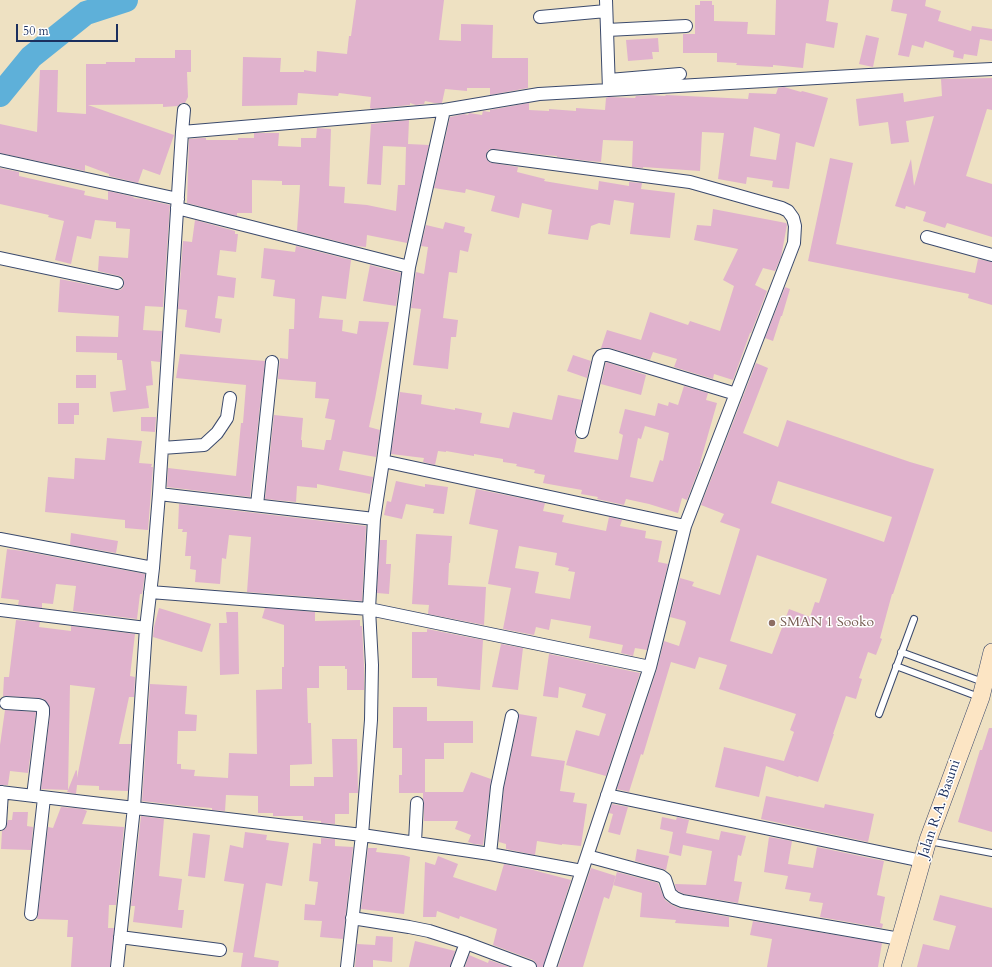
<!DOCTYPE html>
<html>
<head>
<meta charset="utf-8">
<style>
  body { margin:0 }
  #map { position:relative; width:992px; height:967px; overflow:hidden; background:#eee1c2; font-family:Cardo,serif }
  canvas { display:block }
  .scale { position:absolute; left:16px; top:24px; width:102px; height:18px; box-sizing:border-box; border:2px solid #1b2f5e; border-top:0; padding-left:5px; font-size:12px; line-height:14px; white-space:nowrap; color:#1b2f5e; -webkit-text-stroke:3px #fff; paint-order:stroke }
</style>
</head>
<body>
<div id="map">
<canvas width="992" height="967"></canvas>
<div class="scale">50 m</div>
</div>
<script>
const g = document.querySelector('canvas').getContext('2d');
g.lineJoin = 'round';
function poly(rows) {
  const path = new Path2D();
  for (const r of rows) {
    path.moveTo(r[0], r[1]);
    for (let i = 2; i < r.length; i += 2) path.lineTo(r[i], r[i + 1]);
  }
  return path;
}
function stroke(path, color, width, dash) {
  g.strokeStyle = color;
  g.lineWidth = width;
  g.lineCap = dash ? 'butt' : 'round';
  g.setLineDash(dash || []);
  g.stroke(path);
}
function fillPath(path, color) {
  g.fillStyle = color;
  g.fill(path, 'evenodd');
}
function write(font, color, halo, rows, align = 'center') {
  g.font = font + ' Cardo,serif';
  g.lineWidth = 3;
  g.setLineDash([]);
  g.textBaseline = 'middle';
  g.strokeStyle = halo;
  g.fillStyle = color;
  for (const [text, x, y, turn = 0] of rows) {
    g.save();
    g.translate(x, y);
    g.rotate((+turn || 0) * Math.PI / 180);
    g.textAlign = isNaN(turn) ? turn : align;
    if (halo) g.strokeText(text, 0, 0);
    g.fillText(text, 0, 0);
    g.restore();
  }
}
stroke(poly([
  [0,95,31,57,86,13,126,0]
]), '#5eb0d9', 24);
fillPath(poly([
  [356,0,444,0,439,40,461,41,461,24,493,25,492,58,528,58,528,88,490,95,490,88,467,88,467,91,445,89,442,103,434,103,425,101,424,104,416,105,410,103,410,105,372,109,370,108,371,97,339,93,338,96,298,93,297,105,242,106,243,57,281,58,280,72,304,72,304,70,316,72,317,51,347,54,349,36,351,36],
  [776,0,829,0,826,21,838,23,834,48,806,43,803,68,773,65,773,67,736,65,737,63,717,62,717,53,683,53,683,34,695,34,695,5,700,5,700,1,712,1,712,5,714,5,714,21,748,22,747,34,775,35],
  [893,0,926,0,925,6,941,11,938,21,971,31,972,26,992,29,992,41,980,39,977,56,964,54,963,59,953,57,954,51,925,41,923,48,912,45,909,57,898,55,907,14,891,11],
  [866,35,879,38,873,67,859,64],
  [658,38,659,52,652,52,653,59,628,61,626,40],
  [175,50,191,50,191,72,187,72,188,97,185,103,181,103,178,106,163,107,163,104,88,105,174,135,160,175,143,169,138,183,109,176,109,174,85,165,85,171,0,153,0,124,37,132,40,70,58,70,57,112,86,114,86,64,106,64,106,62,135,62,135,58,175,58],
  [992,78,992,110,987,109,966,176,992,184,992,237,947,223,945,228,923,221,926,212,906,206,905,209,895,206,911,159,914,186,934,116,906,121,909,142,891,144,888,122,859,126,856,99,903,93,904,102,942,96,941,79],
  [784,87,801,92,802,91,828,98,814,147,796,142,789,189,772,187,773,181,747,177,746,184,718,179,724,133,702,132,700,171,643,167,643,168,632,167,633,141,603,140,601,162,589,161,557,157,557,156,545,155,494,149,490,149,487,152,486,155,486,158,489,162,492,163,518,167,517,172,545,179,544,181,598,190,599,181,629,186,629,182,642,183,641,189,675,193,670,238,630,234,634,203,614,200,610,225,599,223,591,226,588,240,548,234,552,210,522,203,519,218,491,211,495,196,466,189,465,193,434,188,450,117,464,114,468,115,469,113,482,115,483,111,490,112,490,110,529,103,529,110,549,111,549,109,576,111,576,108,605,110,606,98,609,97,635,98,636,96,650,95,665,96,666,95,748,99,749,93,776,94,778,88],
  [754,127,780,134,776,160,750,156],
  [409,120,408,144,429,145,407,243,367,235,366,247,356,246,297,231,300,185,282,185,282,181,252,180,252,213,237,213,237,216,187,203,189,139,202,138,206,138,206,140,238,140,238,138,254,138,254,133,279,133,278,146,301,147,301,138,316,138,317,128,331,129,329,186,345,187,344,203,367,205,396,211,398,185,405,185,406,147,383,146,381,185,367,184,371,124],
  [830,158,853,163,836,244,975,273,978,259,992,262,992,305,968,298,969,294,808,261],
  [0,168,19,172,19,176,85,191,84,195,108,200,108,191,134,197,133,198,143,199,170,205,163,307,145,306,143,330,162,331,160,362,151,361,153,385,146,386,149,408,113,412,110,392,126,390,122,360,117,360,117,353,76,352,76,336,118,337,119,316,58,312,60,279,115,290,120,290,123,288,124,284,124,281,122,277,119,276,98,271,99,256,128,258,130,229,116,228,116,222,95,220,91,239,77,236,71,264,55,260,64,221,48,217,49,215,0,204],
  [713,209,786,223,787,225,781,257,775,271,763,268,755,285,767,291,751,333,750,333,733,380,714,374,713,379,674,367,677,359,653,352,650,360,610,348,601,348,607,330,641,340,650,312,688,325,690,321,720,331,734,286,723,280,738,249,694,240,697,225,711,226],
  [195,220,235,231,235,234,238,234,236,252,220,250,217,275,236,278,234,298,218,296,215,318,222,319,220,333,185,327,187,310,178,309,183,241,192,242],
  [445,222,465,227,464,232,472,234,468,252,460,250,457,273,449,272,443,318,458,320,456,337,451,337,448,369,413,365,421,309,411,308,416,272,424,274,428,247,421,246,426,225,443,229],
  [296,246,351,260,346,299,322,296,319,318,343,320,342,331,357,334,359,321,389,322,375,399,369,427,380,430,376,457,343,451,339,470,373,477,370,494,317,484,317,488,297,486,296,502,265,499,274,415,303,418,301,440,302,440,302,447,324,450,326,440,331,440,335,420,325,418,329,399,315,398,316,382,278,379,280,358,288,359,289,329,294,329,295,299,273,296,275,280,261,278,264,248,295,252],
  [370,265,401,273,396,306,363,301],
  [785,287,790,289,782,316,781,316,773,341,765,338],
  [180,354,265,361,250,497,167,487,168,468,236,476,241,423,243,423,246,385,176,378],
  [573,355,591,361,587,378,567,371],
  [606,362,646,375,641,395,601,384],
  [756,363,768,368,743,433,778,447,787,420,910,462,934,469,893,594,892,594,880,638,882,639,876,655,868,652,859,678,862,679,856,699,846,696,833,734,834,734,818,782,799,776,798,777,766,766,759,797,715,787,724,747,784,761,794,732,790,730,796,714,719,689,727,665,699,657,695,669,671,662,643,755,641,754,629,792,617,789,657,669,664,641,679,646,686,623,685,621,670,617,680,578,694,582,692,586,720,595,740,529,720,522,724,514,701,505],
  [778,481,892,517,884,542,771,503],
  [757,555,827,579,819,603,815,602,810,617,789,609,772,654,730,641],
  [76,375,96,375,96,388,76,388],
  [684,386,708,393,706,400,717,403,700,463,701,463,687,500,682,498,678,513,649,504,626,499,624,505,597,499,598,497,581,494,582,490,543,483,545,475,534,473,535,470,516,466,517,464,503,462,503,459,474,454,474,456,446,451,446,452,438,451,435,465,423,462,424,458,391,454,400,392,422,395,421,404,455,410,455,408,482,413,480,423,509,428,513,412,552,420,558,395,582,400,575,430,575,435,577,438,574,452,618,460,623,435,619,433,625,409,655,416,658,403,668,406,669,402,678,405],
  [645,426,669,433,663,461,660,460,653,482,630,477,638,438,641,439],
  [58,403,79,403,79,415,74,415,74,424,58,424],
  [141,417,156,417,155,432,141,431],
  [107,438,142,441,139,463,152,464,151,467,153,467,148,530,125,528,125,520,45,512,48,477,74,479,75,458,105,460],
  [396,481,425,487,425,484,448,487,444,514,433,513,434,509,406,504,402,519,384,515,387,501,391,502],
  [476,489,545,503,543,511,564,515,562,522,606,531,609,517,622,520,620,526,646,531,645,538,662,541,658,562,668,564,647,650,635,648,633,656,621,653,623,645,589,638,591,626,551,619,549,630,536,627,534,635,503,629,511,588,488,584,498,530,469,524],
  [519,546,557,553,555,565,569,568,568,571,575,572,570,599,535,593,539,572,515,568],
  [179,504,366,526,362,601,247,592,251,537,229,535,226,559,222,558,220,584,195,582,196,570,190,569,191,556,185,556,187,532,182,532,183,529,178,529],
  [71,533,118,541,116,553,70,545],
  [416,534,452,536,450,563,449,563,448,585,486,587,484,625,428,614,429,605,412,604],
  [380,540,387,540,386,564,391,564,389,594,377,593],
  [7,549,23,551,145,574,142,594,140,594,137,619,73,611,76,586,56,584,53,604,42,603,42,608,18,605,19,600,1,598],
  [159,608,211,624,202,652,153,637,154,627],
  [265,608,315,612,315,621,360,620,360,626,362,626,364,665,364,690,347,690,347,669,345,669,345,666,319,666,319,688,307,688,308,723,311,723,312,764,290,765,290,786,314,786,314,777,333,777,332,739,357,739,358,793,349,793,349,814,335,814,335,824,321,823,321,821,303,820,303,816,273,816,273,813,258,813,258,796,226,795,225,811,212,810,212,808,185,806,142,801,150,684,187,686,185,714,197,715,196,731,178,731,177,764,181,764,181,769,195,770,194,776,228,778,229,753,257,754,256,690,282,689,282,667,284,667,284,625,262,618],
  [226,612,238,612,239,674,220,675,219,623,227,623],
  [16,620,40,622,39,627,71,631,71,626,135,634,130,676,135,677,134,697,129,697,119,744,131,744,128,791,99,790,99,786,77,785,76,794,67,792,68,790,41,789,50,715,49,705,44,699,39,698,6,696,3,696,4,677,9,677],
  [70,685,95,688,77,778,77,771,76,770,68,790],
  [427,629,483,640,480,690,437,686,437,678,412,678,412,632,427,632],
  [501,644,523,648,518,690,492,687],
  [549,654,640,673,606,776,566,765,576,730,599,736,606,714,582,707,586,694,559,687,558,698,543,696],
  [393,707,427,707,427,721,473,721,473,743,444,743,444,759,425,759,425,792,463,792,471,772,491,779,483,845,474,844,468,842,471,835,455,829,458,821,424,821,424,803,423,799,423,793,399,793,399,775,402,775,402,748,393,748],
  [5,710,36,712,28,773,10,771,8,785,0,785,0,745],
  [519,714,537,717,531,756,565,761,560,791,575,793,573,802,587,804,581,846,562,844,562,845,537,841,535,855,506,849,506,844,499,842,504,788,519,718],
  [989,728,992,728,992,832,958,822,980,750,982,750],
  [766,796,824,808,825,804,874,814,868,842,761,819],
  [612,804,628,807,620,835,608,832,613,814,609,813],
  [61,807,83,809,87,811,82,824,124,827,116,905,109,905,108,928,114,928,110,967,71,967,73,937,67,937,68,920,37,919,38,915,48,827,53,828],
  [13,812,28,812,27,826,33,827,31,850,1,849,2,831,6,828,8,820,12,820],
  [141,816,164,819,159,876,182,879,178,910,184,910,182,928,133,922,135,906,131,906],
  [662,817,676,820,677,817,689,820,686,833,719,840,721,831,746,836,741,856,738,855,734,881,742,882,738,903,684,894,676,890,675,884,706,885,712,851,683,845,681,856,669,853,673,832,660,829],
  [245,832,267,835,266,840,289,843,282,886,266,883,254,957,279,961,278,967,241,967,243,953,233,952,244,884,224,881,230,845,243,848],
  [193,833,210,835,205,878,188,876],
  [769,837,792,841,788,864,813,868,817,847,884,861,877,895,885,897,880,923,883,924,882,928,820,917,823,903,809,901,811,893,785,889,788,876,764,872],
  [321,838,335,839,335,846,353,847,343,939,320,937,322,921,304,920,305,904,315,905,318,882,309,881,313,843,321,844],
  [368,848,377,848,376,852,403,855,410,857,404,914,361,909],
  [637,849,669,856,666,870,635,861],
  [438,856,458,864,453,877,496,891,504,864,533,870,571,880,543,967,537,967,536,963,533,960,493,945,497,929,460,916,459,919,437,911,436,917,423,917,425,862,435,865],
  [591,868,616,876,609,899,604,897,583,967,558,967],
  [617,872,658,883,665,900,672,905,679,908,729,917,729,927,675,923,676,920,640,917,642,893,613,885],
  [940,895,992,908,992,967,917,967,923,944,949,950,956,926,933,920],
  [753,921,882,943,878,967,767,967,772,939,750,935],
  [376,936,393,937,392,962,373,960,373,967,355,967,357,944,375,945],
  [415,941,455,951,450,967,409,967],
  [469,955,488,963,489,960,509,967,465,967]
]), '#e0b2cd');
const lane = poly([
  [901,652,983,682],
  [896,666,979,697],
  [879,714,914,619],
  [929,841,992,853]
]);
const street = poly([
  [606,0,609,90],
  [540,17,606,11],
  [607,30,686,26],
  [609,80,680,74],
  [182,132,184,110],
  [493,156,690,182,782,208,788,211,793,218,795,226,794,243,685,526,650,667,550,967],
  [0,160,178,199],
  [177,208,409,267],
  [927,237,992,255],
  [0,258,117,283],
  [582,432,599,359,601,356,604,355,608,355,736,394],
  [162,448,204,445,217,433,227,418,230,398],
  [383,461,685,526],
  [159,494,374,519],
  [257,505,272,362],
  [0,539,153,568],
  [150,592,369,609,650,667],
  [0,610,146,628],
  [6,703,38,705,41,706,43,709,43,714,33,796],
  [0,792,362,835,490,854,582,871],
  [607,795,922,861],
  [0,824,2,792],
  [415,842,417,803],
  [490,854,497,787,512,716],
  [587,856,661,876,665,879,670,894,675,898,682,901,900,939],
  [31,914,44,798],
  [352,918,409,927,429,931,466,943,530,967],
  [120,937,220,950],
  [117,967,134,807,146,628,153,568,159,494,182,132,444,110,539,94,869,75,992,69],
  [347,967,362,835,371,720,372,665,369,609,374,519,383,461,409,267,444,110],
  [457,967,466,943]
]);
const secondary = poly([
  [892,967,928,840,981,697,992,652]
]);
stroke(lane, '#3b4a6d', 8);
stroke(street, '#3b4a6d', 14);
stroke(secondary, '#3b4a6d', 18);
stroke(lane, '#fff', 6);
stroke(street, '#fff', 12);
stroke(secondary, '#fce5c4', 17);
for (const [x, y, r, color] of [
  [772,623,4,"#8d6e63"]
]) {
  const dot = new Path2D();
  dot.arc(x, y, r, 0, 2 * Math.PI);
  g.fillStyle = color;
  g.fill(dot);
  stroke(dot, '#fff', 1.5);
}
write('14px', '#785e54', '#fff', [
  ["SMAN 1 Sooko",780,623]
], 'left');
write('14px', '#1b2f5e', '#fff', [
  ["Jalan R.A. Basuni",940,809,-71]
]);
</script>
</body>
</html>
